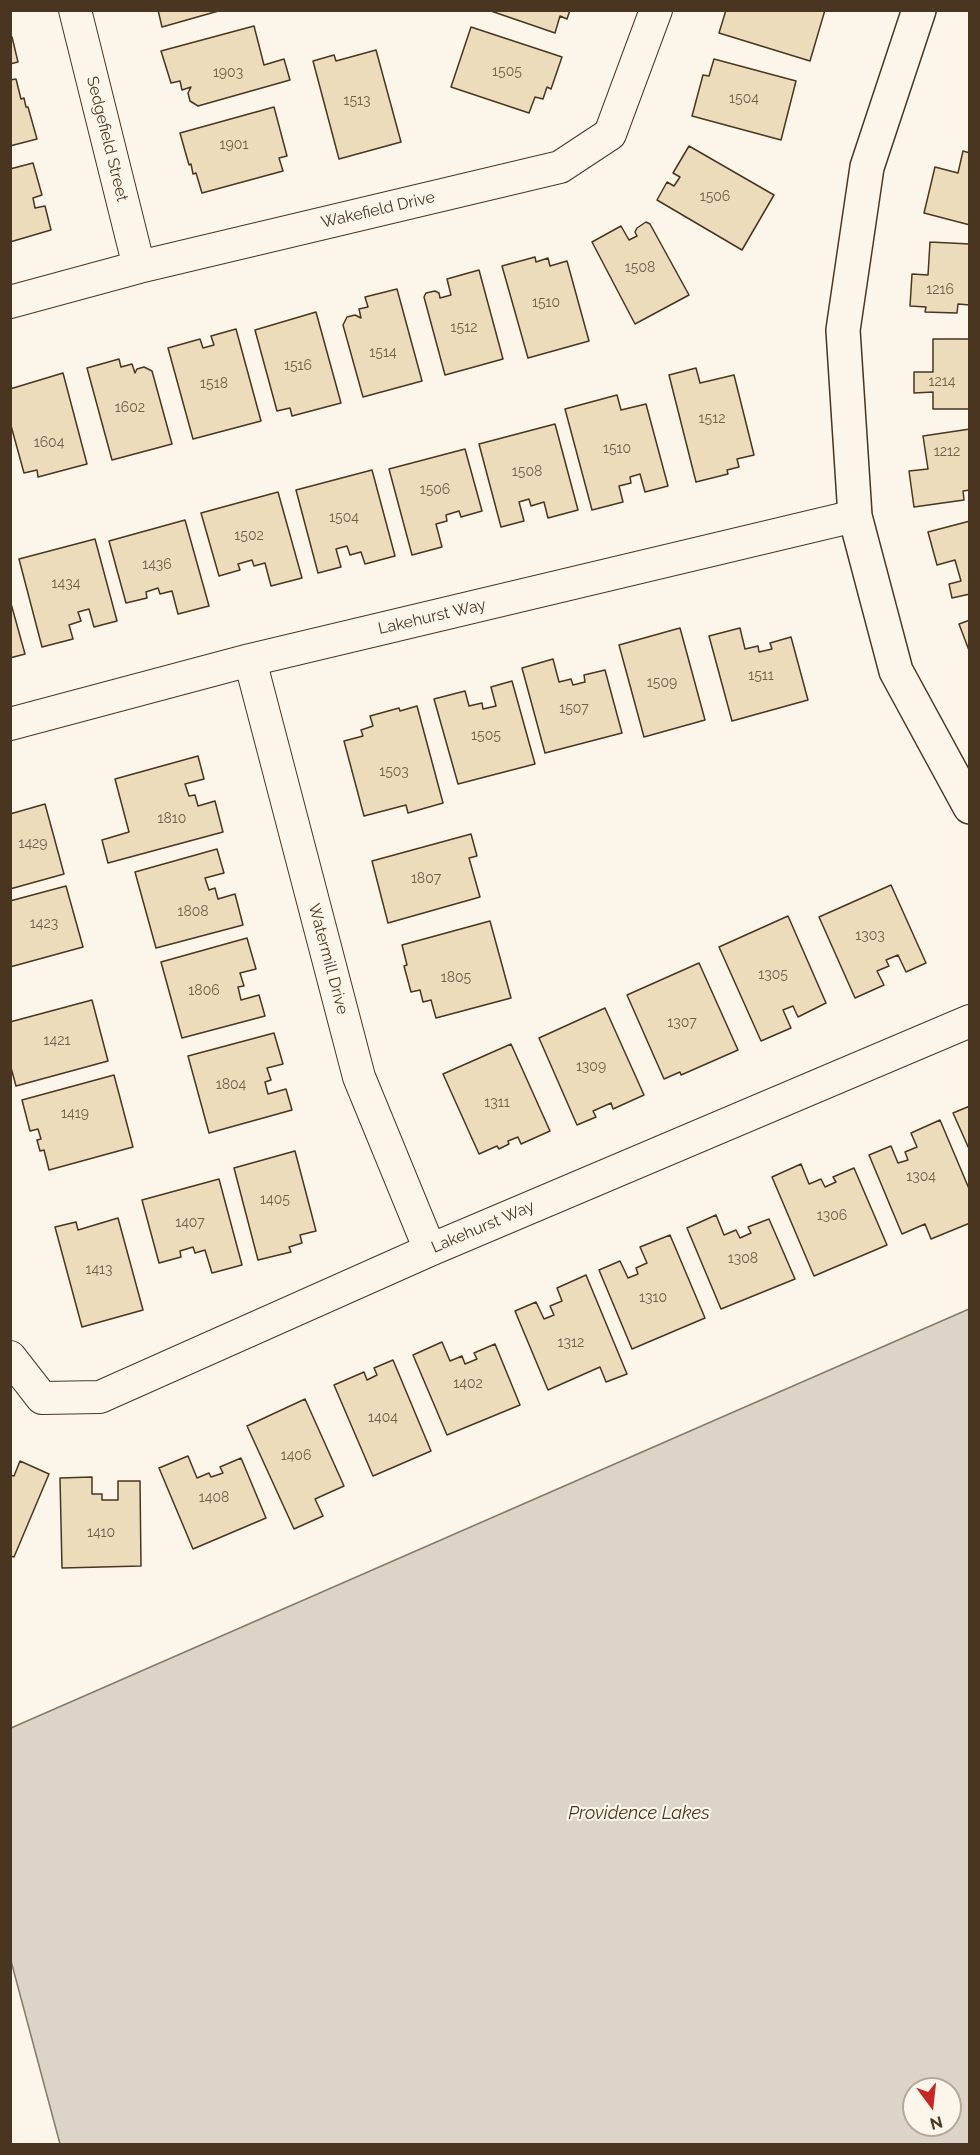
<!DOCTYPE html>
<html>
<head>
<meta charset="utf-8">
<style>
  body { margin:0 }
  #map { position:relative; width:980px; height:2155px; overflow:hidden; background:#fbf6e9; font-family:Raleway,sans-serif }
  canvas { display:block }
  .frame { position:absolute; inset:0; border:12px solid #4a3520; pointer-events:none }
  .north { position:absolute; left:902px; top:2077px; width:60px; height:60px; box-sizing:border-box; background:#fbf6e9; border:2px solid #b4a999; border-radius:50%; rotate:165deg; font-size:16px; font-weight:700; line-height:24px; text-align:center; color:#4a3520 }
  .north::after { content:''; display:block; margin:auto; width:21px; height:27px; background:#c62828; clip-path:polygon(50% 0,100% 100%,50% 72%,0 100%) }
</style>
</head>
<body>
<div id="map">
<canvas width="980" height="2155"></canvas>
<div class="frame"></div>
<div class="north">N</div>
</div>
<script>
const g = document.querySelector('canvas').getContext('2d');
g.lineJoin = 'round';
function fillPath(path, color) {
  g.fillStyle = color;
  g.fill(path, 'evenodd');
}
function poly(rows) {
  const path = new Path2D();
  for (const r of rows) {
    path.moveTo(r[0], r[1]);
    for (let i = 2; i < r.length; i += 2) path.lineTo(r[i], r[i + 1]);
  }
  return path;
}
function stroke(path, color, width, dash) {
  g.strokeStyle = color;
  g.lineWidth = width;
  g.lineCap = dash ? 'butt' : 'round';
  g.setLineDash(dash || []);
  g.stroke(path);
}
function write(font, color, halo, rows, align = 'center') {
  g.font = font + ' Raleway,sans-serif';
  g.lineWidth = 4.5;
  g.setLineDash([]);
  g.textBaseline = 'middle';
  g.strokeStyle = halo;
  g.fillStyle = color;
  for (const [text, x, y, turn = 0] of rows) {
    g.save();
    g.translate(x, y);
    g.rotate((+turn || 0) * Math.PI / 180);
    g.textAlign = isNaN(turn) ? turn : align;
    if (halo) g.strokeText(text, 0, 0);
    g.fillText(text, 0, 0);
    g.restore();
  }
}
const water = poly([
  [969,1309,969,2144,60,2144,11,1961,11,1728,969,1309],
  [914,2089,950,2089,950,2125,914,2125,914,2089]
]);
fillPath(water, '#dcd4c6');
stroke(water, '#887966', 1.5);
const building = poly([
  [158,10,222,10,162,27,158,10],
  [488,10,570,10,567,19,560,16,555,33,488,10],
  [726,10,825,10,810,61,719,33,726,10],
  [254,26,264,65,284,59,290,80,198,106,190,101,188,93,191,87,182,90,180,81,171,83,161,51,254,26],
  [471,27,562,57,551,89,547,87,543,99,535,97,529,113,451,87,471,27],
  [12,37,18,62,10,64,10,38,12,37],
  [376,50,401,142,339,159,313,61,334,55,336,61,376,50],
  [714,59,796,81,781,140,692,116,703,75,709,76,714,59],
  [16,79,21,99,24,98,26,107,28,107,37,139,10,146,10,80,16,79],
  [274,107,287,156,279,158,283,171,202,193,196,173,193,174,191,164,189,165,180,133,274,107],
  [689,146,774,195,742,250,657,200,667,182,674,186,680,177,673,173,689,146],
  [963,151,970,153,970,225,924,213,935,167,958,173,963,151],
  [33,163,42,195,33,198,35,208,45,206,51,230,10,242,10,169,33,163],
  [646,222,650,224,689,295,635,324,592,242,621,226,629,240,637,236,635,232,637,228,646,222],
  [930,242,970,244,970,305,958,304,957,313,925,312,926,307,910,306,912,274,928,275,930,242],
  [535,257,536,262,548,258,550,266,567,261,589,341,528,358,502,266,535,257],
  [479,270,503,359,445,375,424,297,426,293,435,291,439,293,440,298,451,295,447,279,479,270],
  [397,289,422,381,363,397,343,325,347,317,355,315,361,318,359,309,368,307,365,297,397,289],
  [316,312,341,403,292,416,290,408,277,411,255,330,316,312],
  [236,329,261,421,193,439,168,348,200,339,203,348,214,345,211,336,236,329],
  [933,339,970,339,970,409,933,409,933,392,914,393,914,372,933,372,933,339],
  [119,359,121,367,132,364,135,373,137,369,144,367,152,371,172,444,112,460,87,368,119,359],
  [696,368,700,383,734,375,754,455,737,459,739,467,727,470,728,474,696,482,669,375,696,368],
  [63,373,87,464,38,477,37,470,24,473,10,422,10,389,63,373],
  [617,395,621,410,646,404,668,486,645,492,640,474,630,477,631,483,619,486,623,502,592,510,565,409,617,395],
  [555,424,578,510,548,518,544,502,531,506,529,499,519,502,524,521,501,527,479,444,555,424],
  [970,429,970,490,963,491,964,500,914,507,909,471,928,469,923,436,970,429],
  [465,449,482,511,461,517,459,511,446,515,447,521,436,524,442,547,412,555,389,469,465,449],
  [372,470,395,556,365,564,361,552,350,555,347,546,336,549,341,567,318,573,296,490,372,470],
  [278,492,302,578,271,586,265,563,254,566,252,560,238,564,240,570,219,576,201,513,278,492],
  [185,520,209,606,178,614,172,591,160,594,158,588,146,592,147,598,126,603,109,541,185,520],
  [970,521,970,594,952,598,949,584,961,581,955,560,937,565,928,532,970,521],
  [95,539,117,621,94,627,89,609,78,612,81,621,69,625,73,639,42,647,19,559,95,539],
  [10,600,25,654,10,658,10,600],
  [970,620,970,653,959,624,970,620],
  [680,628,705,720,644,737,619,645,680,628],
  [740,628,745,649,758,646,759,652,772,649,770,643,791,637,808,700,732,721,709,636,740,628],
  [553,659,559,682,571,679,573,685,585,682,584,675,605,670,622,733,545,753,522,668,553,659],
  [512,681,535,764,458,784,434,699,465,691,469,706,482,703,483,709,496,706,491,687,512,681],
  [417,706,443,803,408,813,406,805,364,816,344,741,363,736,361,730,373,726,370,716,399,708,400,711,417,706],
  [198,756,204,779,185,784,189,796,195,795,198,806,215,801,223,832,108,863,102,840,129,832,115,779,198,756],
  [45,804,64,874,10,889,10,814,45,804],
  [471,834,477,856,469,858,480,897,388,923,372,861,471,834],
  [217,849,224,873,205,878,209,890,215,888,218,899,235,894,243,925,156,948,135,872,217,849],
  [891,885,926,963,906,972,898,955,886,960,889,966,877,971,884,985,855,998,819,917,891,885],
  [66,886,83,947,10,967,10,901,66,886],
  [788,916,826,1003,798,1017,793,1006,783,1010,791,1028,761,1041,719,947,788,916],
  [490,921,511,998,436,1018,431,1000,423,1002,420,990,411,992,404,966,407,965,402,945,490,921],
  [247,938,256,969,240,973,244,986,238,987,241,1000,259,995,265,1016,182,1038,161,962,247,938],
  [699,963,738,1050,681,1075,680,1072,664,1079,627,995,699,963],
  [92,1000,108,1061,16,1086,10,1064,10,1022,92,1000],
  [605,1008,644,1095,613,1109,611,1103,593,1111,596,1117,577,1125,539,1038,605,1008],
  [274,1033,283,1064,267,1068,271,1080,265,1082,268,1094,286,1089,292,1110,209,1133,188,1056,274,1033],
  [511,1044,550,1131,521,1144,518,1137,508,1141,509,1144,499,1149,497,1146,479,1154,443,1074,511,1044],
  [114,1075,133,1147,49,1170,44,1150,40,1151,37,1140,41,1139,38,1129,30,1131,22,1100,114,1075],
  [970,1106,970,1151,953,1113,970,1106],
  [940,1120,970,1191,970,1223,931,1239,925,1224,902,1234,869,1155,891,1146,898,1163,908,1160,905,1152,917,1147,911,1133,940,1120],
  [295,1151,316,1231,300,1235,302,1243,289,1247,291,1252,258,1260,234,1168,295,1151],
  [801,1164,809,1184,821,1179,825,1187,836,1182,833,1177,854,1168,887,1245,814,1276,772,1177,801,1164],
  [219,1179,242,1265,212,1273,205,1250,195,1253,193,1247,180,1251,181,1257,159,1263,142,1200,219,1179],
  [716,1215,724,1235,736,1230,740,1238,751,1233,748,1227,769,1219,795,1279,721,1309,687,1228,716,1215],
  [118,1218,143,1310,82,1327,55,1227,76,1222,78,1230,118,1218],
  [670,1235,705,1318,632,1349,599,1270,620,1261,628,1278,638,1274,636,1268,647,1263,640,1247,670,1235],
  [586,1275,627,1374,606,1382,600,1367,548,1390,515,1311,536,1302,544,1319,554,1315,550,1306,562,1301,557,1288,586,1275],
  [442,1342,450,1361,462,1356,465,1364,477,1359,474,1353,495,1344,520,1405,447,1435,413,1355,442,1342],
  [393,1360,431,1451,373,1476,334,1385,364,1372,367,1380,377,1375,374,1368,393,1360],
  [305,1399,344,1486,315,1499,323,1516,294,1529,247,1426,305,1399],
  [188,1456,197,1478,209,1473,211,1477,223,1473,220,1467,241,1458,266,1518,193,1549,159,1468,188,1456],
  [20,1461,49,1474,14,1557,10,1556,10,1475,14,1476,20,1461],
  [92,1477,92,1494,102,1494,102,1500,118,1500,118,1481,140,1481,141,1566,62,1568,60,1478,92,1477]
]);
fillPath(building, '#ecdcbc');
stroke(building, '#4a3520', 1.5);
const street = poly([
  [75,10,139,267],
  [10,302,139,267,560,167,610,134,656,10],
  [250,660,359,1077,430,1250],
  [10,724,250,660,855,516],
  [10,1357,42,1398,100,1397,430,1250,970,1021]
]);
const secondary = poly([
  [919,10,867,167,843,330,855,516,896,671,970,807]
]);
stroke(street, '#4a3520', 34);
stroke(secondary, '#4a3520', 36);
stroke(street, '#fbf6e9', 32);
stroke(secondary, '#fbf6e9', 33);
write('14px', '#725f47', null, [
  ["1505",507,72],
  ["1903",228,73],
  ["1504",744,99],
  ["1513",357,101],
  ["1901",234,145],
  ["1506",715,197],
  ["1508",640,268],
  ["1216",940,290],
  ["1510",546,303],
  ["1512",464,328],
  ["1514",383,353],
  ["1516",298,366],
  ["1214",942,382],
  ["1518",214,384],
  ["1602",130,408],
  ["1512",712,419],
  ["1604",49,443],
  ["1510",617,449],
  ["1212",947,452],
  ["1508",527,472],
  ["1506",435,490],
  ["1504",344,518],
  ["1502",249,536],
  ["1436",157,565],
  ["1434",66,584],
  ["1511",761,676],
  ["1509",662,683],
  ["1507",574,709],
  ["1505",486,736],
  ["1503",394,772],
  ["1810",172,819],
  ["1429",33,844],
  ["1807",426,879],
  ["1808",193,912],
  ["1423",44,924],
  ["1303",870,936],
  ["1305",773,975],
  ["1805",456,978],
  ["1806",204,991],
  ["1307",682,1023],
  ["1421",57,1041],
  ["1309",591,1067],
  ["1804",231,1085],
  ["1311",497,1103],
  ["1419",75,1114],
  ["1304",921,1177],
  ["1405",275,1200],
  ["1306",832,1216],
  ["1407",190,1223],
  ["1308",743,1259],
  ["1413",99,1270],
  ["1310",653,1298],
  ["1312",571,1343],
  ["1402",468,1384],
  ["1404",383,1418],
  ["1406",296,1456],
  ["1408",214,1498],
  ["1410",101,1533]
]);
write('16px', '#4a3520', '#fbf6e9', [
  ["Sedgefield Street",107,139,76],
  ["Wakefield Drive",378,210,-13],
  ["Lakehurst Way",432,617,-13],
  ["Watermill Drive",328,959,75],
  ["Lakehurst Way",483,1227,-23]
]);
write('italic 18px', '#4a3520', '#fbf6e9', [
  ["Providence Lakes",639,1814]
]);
</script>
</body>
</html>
